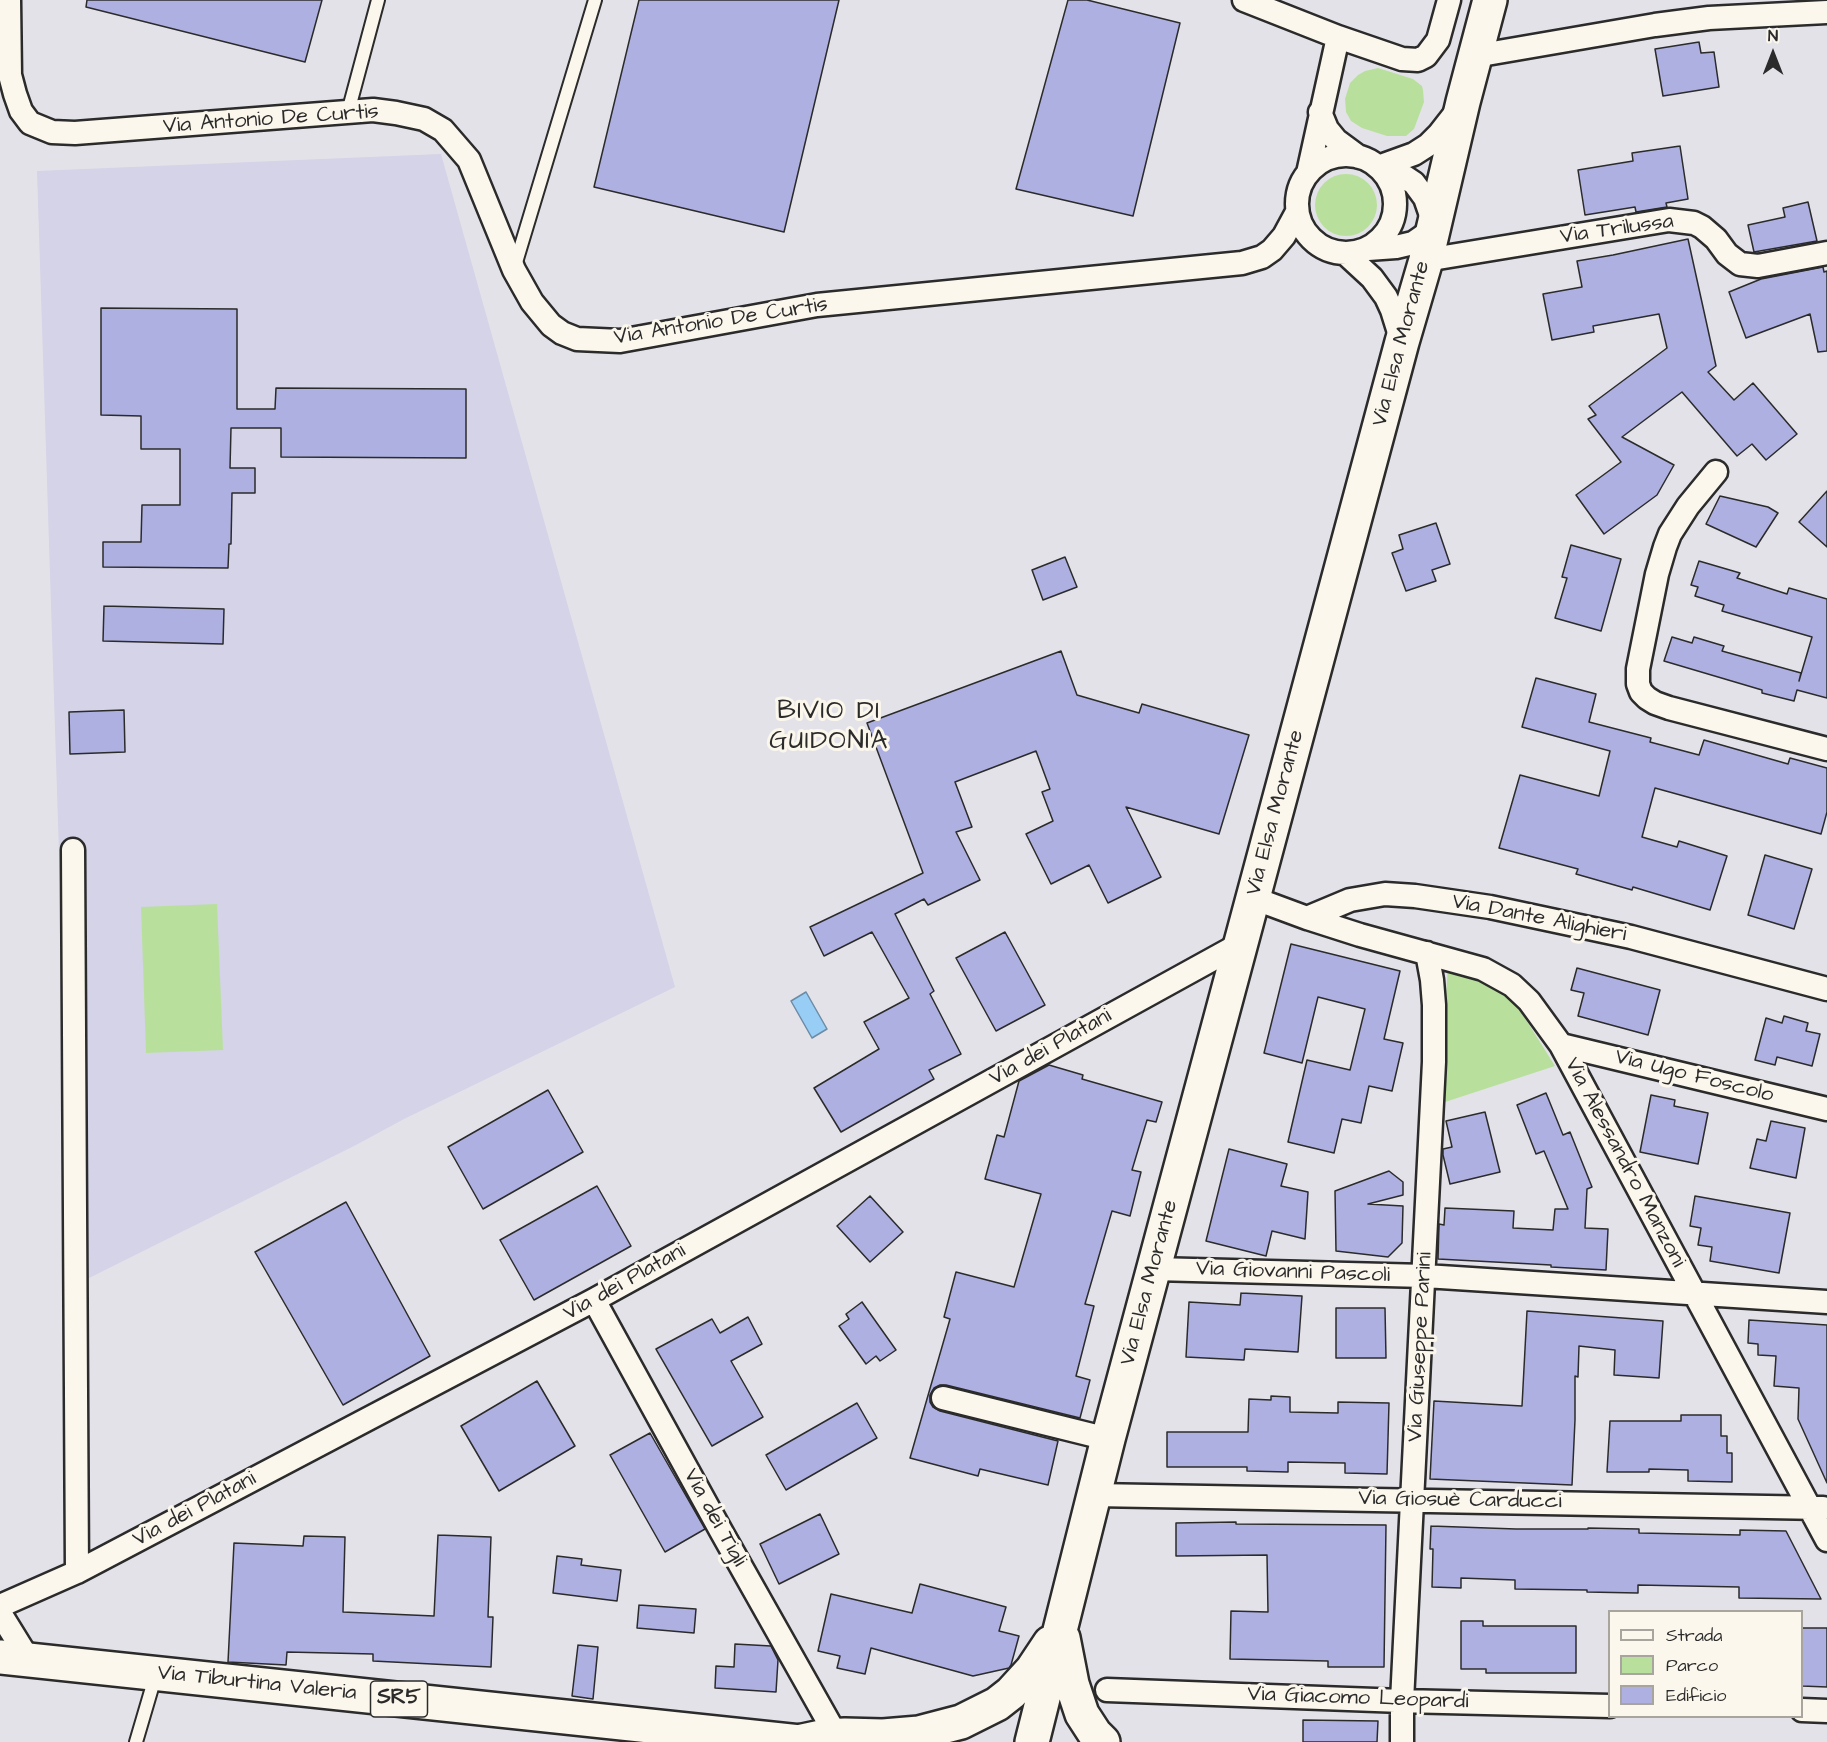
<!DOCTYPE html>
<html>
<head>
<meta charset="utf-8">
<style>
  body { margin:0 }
  #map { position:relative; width:1827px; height:1742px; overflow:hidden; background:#e4e2e9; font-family:"Architects Daughter",sans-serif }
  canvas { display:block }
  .legend { position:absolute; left:1608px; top:1610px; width:195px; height:108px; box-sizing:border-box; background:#fbf7ec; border:2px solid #a8a59f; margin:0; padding:8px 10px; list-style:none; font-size:18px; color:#2b2b2b }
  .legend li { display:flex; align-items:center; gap:12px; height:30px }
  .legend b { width:30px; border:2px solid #a8a59f }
  .north { position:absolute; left:1743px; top:24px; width:60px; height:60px; -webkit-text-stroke:4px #fbf7ec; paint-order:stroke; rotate:0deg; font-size:16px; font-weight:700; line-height:24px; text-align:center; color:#2b2b2b }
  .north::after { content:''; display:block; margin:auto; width:21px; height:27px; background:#2b2b2b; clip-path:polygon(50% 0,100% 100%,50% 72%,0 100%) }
</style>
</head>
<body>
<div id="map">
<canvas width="1827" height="1742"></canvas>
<ul class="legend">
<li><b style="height:8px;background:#fbf7ec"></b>Strada</li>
<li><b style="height:16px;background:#b8e09c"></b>Parco</li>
<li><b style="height:16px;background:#adb0e1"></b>Edificio</li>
</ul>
<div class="north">N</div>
</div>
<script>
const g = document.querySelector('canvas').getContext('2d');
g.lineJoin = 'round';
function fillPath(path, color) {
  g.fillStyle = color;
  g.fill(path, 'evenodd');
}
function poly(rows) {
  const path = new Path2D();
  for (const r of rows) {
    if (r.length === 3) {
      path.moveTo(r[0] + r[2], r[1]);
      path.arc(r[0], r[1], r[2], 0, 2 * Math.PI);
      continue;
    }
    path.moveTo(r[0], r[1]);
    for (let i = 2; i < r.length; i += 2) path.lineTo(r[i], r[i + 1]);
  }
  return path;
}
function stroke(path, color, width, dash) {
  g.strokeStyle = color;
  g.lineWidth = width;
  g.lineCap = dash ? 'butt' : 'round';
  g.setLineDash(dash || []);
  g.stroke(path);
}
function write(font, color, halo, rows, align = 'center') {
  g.font = font + ' "Architects Daughter",sans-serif';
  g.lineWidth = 6;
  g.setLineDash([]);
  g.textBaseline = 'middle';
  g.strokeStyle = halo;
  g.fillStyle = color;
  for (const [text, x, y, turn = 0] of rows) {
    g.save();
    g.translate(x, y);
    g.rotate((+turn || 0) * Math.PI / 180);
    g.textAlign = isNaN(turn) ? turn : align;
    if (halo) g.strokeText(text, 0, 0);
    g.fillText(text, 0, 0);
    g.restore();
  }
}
fillPath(poly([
  [441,154,675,987,404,1119,356,1145,73,1286,37,171]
]), '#d4d3e7');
fillPath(poly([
  [1378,68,1413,79,1422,86,1423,90,1424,102,1414,129,1406,136,1387,136,1362,128,1351,121,1346,112,1345,99,1350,83,1358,75,1365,71],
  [1346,205,31],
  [217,904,223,1050,146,1053,141,907],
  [1448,965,1482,976,1513,999,1555,1066,1439,1104]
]), '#b8e09c');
const water = poly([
  [806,992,827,1029,812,1038,791,1001,806,992]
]);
fillPath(water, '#98cdf6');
stroke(water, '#6c8ca5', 1.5);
const building = poly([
  [87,0,322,0,305,62,86,7,87,0],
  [639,0,839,0,784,232,594,187,639,0],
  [1068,0,1087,0,1180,23,1133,216,1016,189,1068,0],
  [1699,42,1701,53,1714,52,1719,87,1663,96,1655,49,1699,42],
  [1680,146,1688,199,1666,203,1667,207,1636,212,1635,207,1585,215,1578,170,1633,161,1632,153,1680,146],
  [1808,202,1817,241,1754,252,1748,225,1785,217,1783,208,1808,202],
  [1688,239,1716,366,1708,372,1734,400,1753,383,1797,434,1766,460,1752,444,1737,456,1682,392,1622,437,1674,465,1657,495,1604,534,1576,495,1621,462,1588,419,1596,415,1589,406,1667,348,1659,314,1593,326,1594,332,1552,340,1543,294,1582,287,1577,261,1613,255,1688,239],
  [1823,267,1824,272,1827,271,1827,351,1818,352,1810,314,1746,338,1729,292,1761,279,1823,267],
  [101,308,237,309,237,409,275,409,276,388,466,389,466,458,281,457,281,428,231,428,230,468,255,468,255,493,232,493,231,544,229,544,228,568,103,567,103,542,141,542,142,505,180,505,180,449,141,449,141,416,101,415,101,308],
  [1827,491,1827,547,1799,522,1827,491],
  [1720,496,1768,507,1778,513,1756,547,1706,524,1720,496],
  [1436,523,1450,564,1432,570,1436,581,1406,591,1392,553,1403,549,1399,535,1436,523],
  [1571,545,1621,559,1601,631,1555,618,1567,578,1562,577,1571,545],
  [1065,557,1077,587,1043,600,1032,570,1065,557],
  [1699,561,1740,573,1737,578,1787,594,1789,588,1827,599,1827,698,1797,690,1794,701,1762,693,1762,690,1664,661,1672,637,1692,643,1694,637,1724,646,1722,651,1801,673,1799,681,1812,637,1722,611,1724,605,1695,596,1698,587,1691,585,1699,561],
  [104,606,224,609,223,644,103,641,104,606],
  [1061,651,1077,695,1139,713,1142,704,1249,735,1219,834,1126,807,1161,877,1108,903,1089,865,1051,884,1026,834,1053,821,1042,792,1050,789,1036,751,955,782,972,827,956,832,980,880,928,905,924,899,895,914,934,991,930,994,961,1054,929,1070,934,1079,841,1132,814,1088,879,1049,864,1022,909,998,872,932,824,956,810,927,923,873,867,723,1061,651],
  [1536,678,1596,694,1589,722,1651,738,1650,742,1699,755,1704,740,1788,764,1790,758,1827,768,1827,812,1821,834,1655,788,1642,837,1677,847,1679,841,1727,856,1710,910,1633,887,1632,890,1576,874,1578,869,1499,848,1520,775,1599,796,1610,751,1522,727,1536,678],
  [124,710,125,752,70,754,69,712,124,710],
  [1765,855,1812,869,1794,929,1748,915,1765,855],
  [1005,932,1045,1005,996,1031,956,958,1005,932],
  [1291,944,1400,971,1384,1039,1403,1043,1392,1091,1369,1086,1361,1123,1342,1119,1334,1153,1288,1142,1307,1060,1350,1070,1365,1009,1318,997,1302,1063,1264,1053,1291,944],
  [1577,968,1660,990,1648,1035,1578,1016,1584,993,1571,990,1577,968],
  [1784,1016,1808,1023,1806,1031,1820,1034,1812,1066,1777,1057,1775,1065,1755,1060,1766,1018,1782,1023,1784,1016],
  [1049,1065,1083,1075,1082,1079,1162,1102,1156,1122,1147,1120,1132,1170,1141,1172,1130,1216,1112,1211,1085,1304,1094,1306,1076,1376,1090,1380,1080,1418,946,1385,940,1385,934,1388,930,1395,930,1402,933,1407,940,1411,1058,1441,1048,1485,980,1469,978,1476,910,1458,950,1319,944,1317,956,1272,1014,1287,1041,1194,985,1179,997,1135,1004,1137,1019,1081,1049,1065],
  [548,1090,583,1152,483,1209,448,1147,548,1090],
  [1546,1093,1563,1135,1570,1132,1592,1187,1587,1189,1585,1228,1608,1229,1606,1270,1551,1267,1551,1265,1438,1259,1439,1224,1444,1225,1445,1208,1514,1211,1513,1228,1553,1230,1555,1209,1568,1209,1544,1151,1536,1154,1517,1105,1546,1093],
  [1651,1095,1675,1100,1674,1106,1708,1113,1698,1164,1640,1152,1651,1095],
  [1485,1112,1500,1172,1450,1184,1443,1155,1443,1149,1452,1147,1446,1121,1485,1112],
  [1771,1121,1805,1128,1796,1178,1750,1168,1757,1139,1766,1141,1771,1121],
  [1229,1149,1287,1164,1281,1186,1308,1192,1305,1239,1272,1231,1266,1256,1206,1241,1229,1149],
  [1389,1171,1403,1182,1403,1195,1368,1204,1403,1206,1402,1243,1388,1257,1336,1251,1335,1191,1389,1171],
  [597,1186,631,1246,534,1300,500,1240,597,1186],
  [870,1196,903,1232,870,1262,837,1226,870,1196],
  [1695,1196,1790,1213,1779,1273,1710,1261,1712,1247,1698,1245,1701,1228,1690,1226,1695,1196],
  [346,1202,430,1356,343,1405,255,1252,346,1202],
  [1241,1293,1302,1296,1298,1352,1245,1349,1244,1360,1186,1357,1189,1302,1240,1305,1241,1293],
  [862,1302,896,1350,880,1361,876,1356,866,1364,839,1326,849,1319,846,1314,862,1302],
  [1336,1308,1385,1308,1386,1358,1336,1358,1336,1308],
  [1527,1311,1663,1321,1659,1378,1614,1375,1615,1350,1579,1346,1578,1377,1575,1376,1575,1420,1572,1485,1430,1479,1434,1401,1522,1406,1527,1311],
  [748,1317,762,1344,731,1361,763,1417,712,1446,656,1349,712,1319,720,1333,748,1317],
  [1749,1320,1827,1325,1827,1483,1798,1419,1799,1388,1774,1386,1776,1356,1758,1355,1758,1344,1748,1343,1749,1320],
  [537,1381,575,1446,499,1491,461,1426,537,1381],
  [1271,1396,1290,1397,1290,1412,1338,1413,1338,1402,1389,1403,1387,1474,1345,1473,1345,1463,1288,1462,1288,1472,1247,1471,1247,1467,1167,1467,1167,1432,1248,1432,1249,1399,1271,1400,1271,1396],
  [857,1403,877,1438,786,1490,766,1455,857,1403],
  [1681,1415,1721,1415,1721,1436,1727,1436,1727,1453,1732,1453,1732,1482,1688,1481,1688,1470,1649,1469,1649,1472,1607,1472,1610,1421,1681,1421,1681,1415],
  [650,1433,705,1529,665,1552,610,1455,650,1433],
  [820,1514,839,1554,779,1584,760,1544,820,1514],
  [1236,1522,1236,1524,1386,1525,1384,1667,1328,1667,1328,1661,1230,1659,1231,1611,1268,1612,1267,1555,1176,1556,1176,1523,1236,1522],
  [1431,1526,1516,1529,1588,1529,1588,1528,1639,1529,1639,1533,1740,1535,1740,1530,1786,1531,1821,1599,1739,1598,1739,1587,1638,1585,1638,1593,1587,1592,1587,1590,1515,1589,1515,1580,1461,1578,1461,1588,1432,1587,1433,1549,1430,1549,1431,1526],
  [438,1535,491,1537,488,1617,493,1617,491,1667,373,1661,373,1654,287,1652,286,1665,228,1662,234,1543,303,1546,304,1536,345,1537,343,1612,434,1616,438,1535],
  [557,1556,582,1559,581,1565,621,1570,617,1601,553,1593,557,1556],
  [920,1584,1006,1607,999,1631,1019,1636,1011,1665,1009,1668,973,1676,871,1648,865,1674,837,1668,840,1656,818,1651,831,1594,912,1613,920,1584],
  [639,1605,696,1609,694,1633,637,1628,639,1605],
  [1461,1621,1483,1621,1483,1626,1576,1626,1576,1673,1486,1673,1486,1669,1461,1669,1461,1621],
  [1802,1628,1827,1628,1827,1687,1802,1686,1802,1628],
  [735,1644,771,1646,778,1660,776,1692,715,1688,716,1666,734,1667,735,1644],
  [578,1645,598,1647,593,1699,572,1696,578,1645],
  [1303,1720,1378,1721,1377,1742,1303,1742,1303,1720]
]);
fillPath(building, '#adb0e1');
stroke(building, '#2b2b2b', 1.5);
const lane = poly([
  [348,112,378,0],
  [514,269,595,0],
  [136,1742,156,1674]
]);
const street = poly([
  [9,0,10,75,15,94,21,111,30,123,52,132,75,133,373,110,396,113,424,119,443,130,469,160,514,270,532,302,551,325,562,333,577,339,620,341,817,305,1242,263,1262,257,1272,250,1284,236,1297,212],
  [1244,0,1338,37],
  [1475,56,1655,25,1709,18,1827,12],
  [1320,112,1327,129,1336,140,1359,157],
  [1346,204,49],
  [1378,167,1414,154,1428,145,1439,134,1457,111],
  [1308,173,1338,37,1402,59,1418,60,1426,56,1438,40,1449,0],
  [1368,249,1396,247,1413,243,1426,234,1434,224,1425,198,1414,183,1399,173,1378,167],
  [1346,254,1372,278,1386,297,1392,310,1402,342],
  [1426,260,1669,220,1694,223,1702,227,1716,239,1727,254,1740,264,1758,266,1827,253],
  [1716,472,1688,506,1670,534,1665,547,1657,574,1638,669,1638,684,1641,692,1647,698,1655,703,1669,708,1827,749],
  [73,850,77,1572],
  [1253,898,1307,918,1350,900,1385,894,1415,896,1490,907,1631,937,1827,989],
  [1307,918,1360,935,1483,969,1512,985,1529,1001,1561,1045,1827,1540],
  [1561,1045,1827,1109],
  [1154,1269,1425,1276,1827,1302],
  [594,1300,721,1531,836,1735],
  [943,1398,1108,1439],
  [1094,1495,1823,1508],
  [0,1606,77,1572,594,1300,1242,943],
  [0,1613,29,1660],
  [1107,1690,1402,1701,1610,1706],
  [1802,1710,1827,1711],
  [1402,1742,1402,1701,1434,1062,1434,1005,1432,980,1427,953]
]);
const secondary = poly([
  [1063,1638,1072,1684,1082,1714,1095,1734,1103,1742],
  [798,1742,826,1736,845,1735,883,1736,919,1733,961,1722,997,1704,1011,1693,1032,1670,1050,1643],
  [1032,1742,1108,1439,1402,342,1426,260,1463,102,1490,0]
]);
const primary = poly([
  [0,1657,800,1742]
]);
stroke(lane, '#2b2b2b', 16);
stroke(street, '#2b2b2b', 27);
stroke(secondary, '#2b2b2b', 38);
stroke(primary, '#2b2b2b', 38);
stroke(lane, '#fbf7ec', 12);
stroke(street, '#fbf7ec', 22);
stroke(secondary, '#fbf7ec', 33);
stroke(primary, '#fbf7ec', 33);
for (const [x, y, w] of [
  [399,1699,57]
]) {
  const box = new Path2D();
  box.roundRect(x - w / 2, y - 18, w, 36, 4.5);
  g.fillStyle = '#fbf7ec';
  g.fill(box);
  stroke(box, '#2b2b2b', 1.5);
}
write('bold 21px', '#2b2b2b', null, [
  ["SR5",399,1699]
]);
write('22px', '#2b2b2b', '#fbf7ec', [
  ["Via Antonio De Curtis",271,120,-4],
  ["Via Trilussa",1617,230,-8],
  ["Via Antonio De Curtis",721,322,-9],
  ["Via Elsa Morante",1402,344,-75],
  ["Via Elsa Morante",1276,813,-75],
  ["Via Dante Alighieri",1539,919,11],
  ["Via dei Platani",1051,1048,-29],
  ["Via Ugo Foscolo",1694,1077,14],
  ["Via Alessandro Manzoni",1624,1163,62],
  ["Via Giovanni Pascoli",1293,1273,2],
  ["Via dei Platani",625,1283,-29],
  ["Via Elsa Morante",1150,1283,-75],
  ["Via Giuseppe Parini",1421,1347,-87],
  ["Via Giosuè Carducci",1460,1501,1],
  ["Via dei Platani",195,1510,-28],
  ["Via dei Tigli",714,1518,61],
  ["Via Tiburtina Valeria",257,1684,6],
  ["Via Giacomo Leopardi",1358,1699,2]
]);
g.letterSpacing = '1.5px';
write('26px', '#2b2b2b', '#fbf7ec', [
  ["BIVIO DI",829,713],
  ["GUIDONIA",829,743]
]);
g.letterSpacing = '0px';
</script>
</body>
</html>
